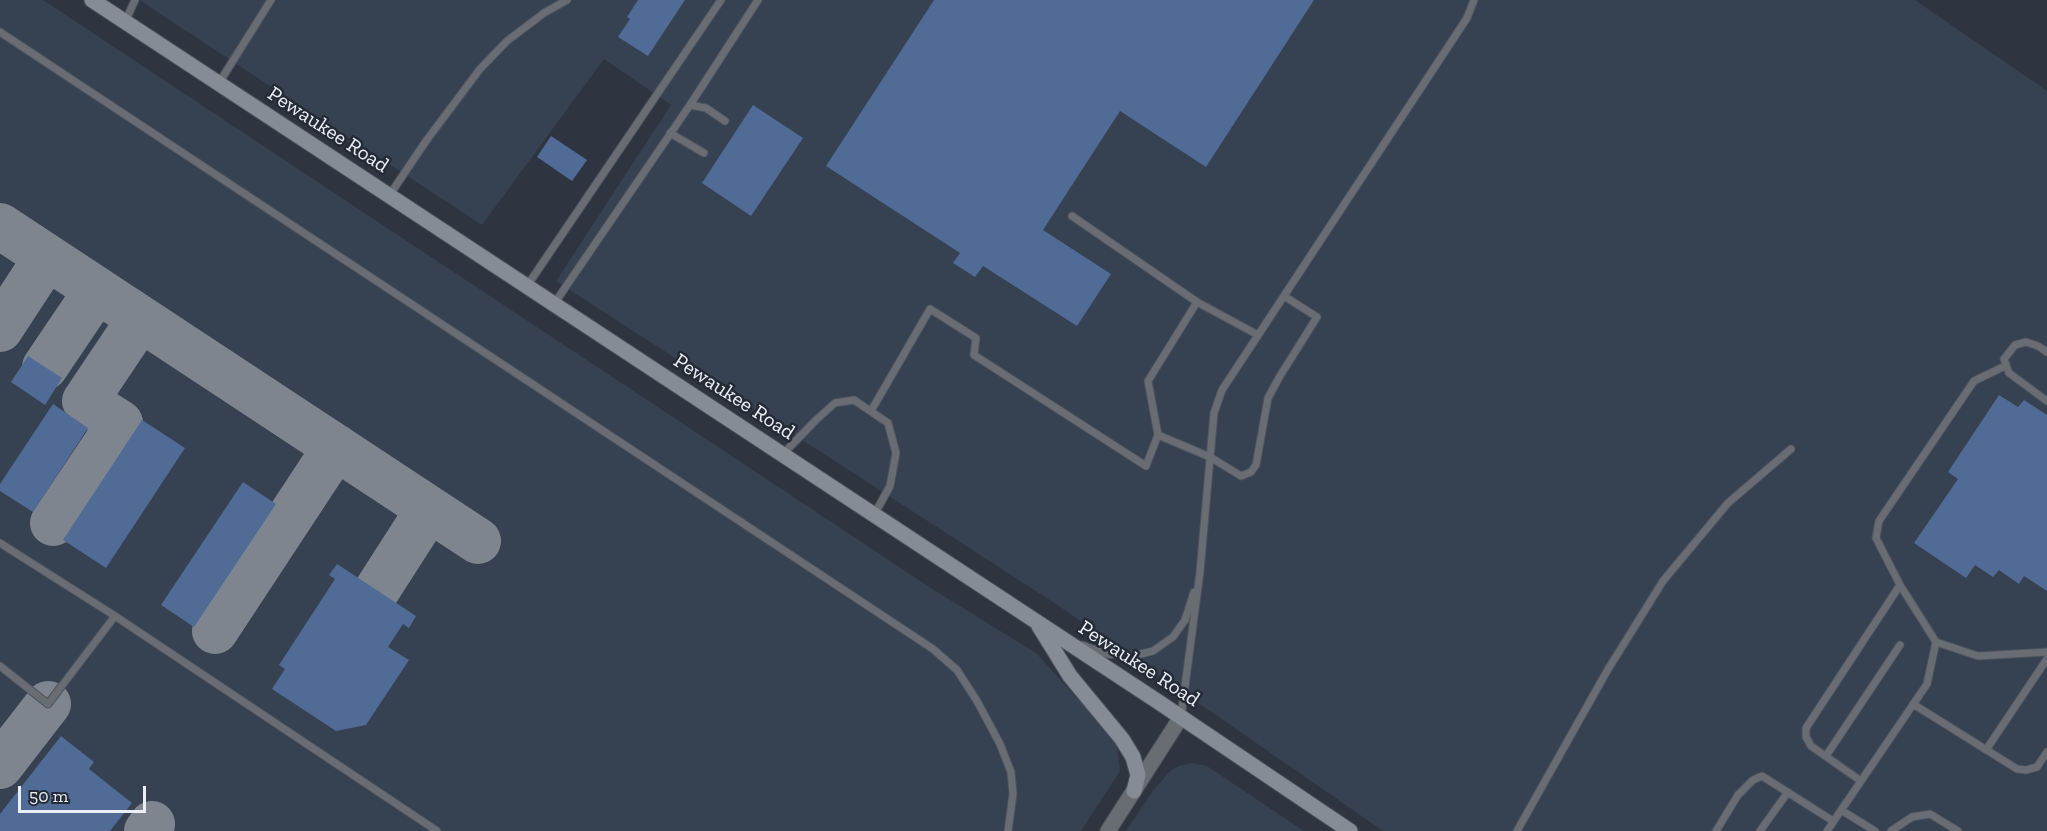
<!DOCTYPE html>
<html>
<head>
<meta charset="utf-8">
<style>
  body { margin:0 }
  #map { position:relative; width:2047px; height:831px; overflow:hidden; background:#2e3541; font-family:"Zilla Slab",serif }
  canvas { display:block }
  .scale { position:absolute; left:18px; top:786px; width:128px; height:27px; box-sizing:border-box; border:3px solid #eaeff6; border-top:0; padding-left:8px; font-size:18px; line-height:21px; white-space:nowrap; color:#eaeff6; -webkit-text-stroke:4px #242b36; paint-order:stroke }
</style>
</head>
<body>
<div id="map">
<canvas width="2047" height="831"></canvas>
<div class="scale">50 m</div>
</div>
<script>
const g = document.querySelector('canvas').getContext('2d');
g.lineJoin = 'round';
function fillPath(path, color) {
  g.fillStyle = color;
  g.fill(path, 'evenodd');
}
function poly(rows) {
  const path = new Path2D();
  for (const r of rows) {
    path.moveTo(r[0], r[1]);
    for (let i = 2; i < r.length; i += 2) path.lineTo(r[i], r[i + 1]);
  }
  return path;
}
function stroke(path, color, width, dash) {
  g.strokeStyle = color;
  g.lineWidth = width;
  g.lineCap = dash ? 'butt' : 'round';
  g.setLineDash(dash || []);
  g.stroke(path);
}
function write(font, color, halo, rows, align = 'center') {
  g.font = font + ' "Zilla Slab",serif';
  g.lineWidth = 5;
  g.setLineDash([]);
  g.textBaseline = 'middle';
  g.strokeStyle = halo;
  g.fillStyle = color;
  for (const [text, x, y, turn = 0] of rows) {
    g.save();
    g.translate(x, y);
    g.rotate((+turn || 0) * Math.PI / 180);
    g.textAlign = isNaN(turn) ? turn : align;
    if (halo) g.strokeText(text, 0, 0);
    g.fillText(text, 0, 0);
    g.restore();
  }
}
fillPath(poly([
  [0,0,43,0,934,590,1036,653,1100,723,1117,746,1120,771,1081,831,0,831],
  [139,0,1915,0,2047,91,2047,831,1383,831,1056,604,556,281,671,105,604,59,482,225],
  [1192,763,1207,766,1304,831,1126,831,1153,791,1170,771,1179,766]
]), '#364151');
stroke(poly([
  [0,226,478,541],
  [0,329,47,257],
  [45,367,97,290],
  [53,523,120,423,85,401,140,319],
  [377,590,429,509],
  [215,631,336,447],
  [0,766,48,704],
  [147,831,152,824]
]), '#7f858f', 46);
fillPath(poly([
  [638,0,685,0,648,56,618,37,630,19,627,17],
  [934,0,1314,0,1206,167,1120,111,1043,230,1111,274,1077,326,983,266,975,277,953,263,960,253,826,166],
  [753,105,803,138,751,216,702,183],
  [551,136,587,160,572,181,537,157],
  [28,356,62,378,45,405,11,382],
  [1999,395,2018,407,2024,400,2047,415,2047,591,2024,576,2019,584,1999,570,1993,577,1975,565,1966,578,1914,543,1958,479,1948,472],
  [53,404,88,428,33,512,0,491,0,484],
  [142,420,185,448,106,568,63,540],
  [243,482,276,504,194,627,161,605],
  [337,564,416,616,409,628,403,624,388,647,409,660,366,725,336,731,272,689,285,669,279,665,335,579,329,575],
  [61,736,94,762,89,769,132,803,110,831,0,831,0,814]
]), '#506b95');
const service = poly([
  [125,22,135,0],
  [0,32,933,649,957,670,977,701,1000,744,1011,772,1013,794,1008,831],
  [219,83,271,0],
  [690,105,758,0],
  [670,133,704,153],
  [389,196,426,141,480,69,507,41,544,13,567,0],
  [1072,216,1197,302],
  [527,286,721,0],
  [554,304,690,105,706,108,725,121],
  [2047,352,2038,346,2026,342,2015,345,2004,359,2009,373,2047,401],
  [871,411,930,309,976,338,974,355,1146,466,1158,435,1210,457,1241,476,1251,472,1256,465,1268,398,1280,376,1317,317,1284,296],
  [1158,435,1148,381,1197,302,1258,335],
  [783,454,816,420,835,403,854,400,888,423,896,453,890,486,874,515],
  [0,543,115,616,437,831],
  [1936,642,1978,656,2047,652],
  [1082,645,1106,654,1133,656,1153,651,1173,637,1185,620,1194,592],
  [0,666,48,704,115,616],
  [1913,704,2017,769,2026,770,2037,767,2047,752],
  [1181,717,1200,572,1214,413,1222,390,1467,18,1474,0],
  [1986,750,2047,659],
  [1826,756,1900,645],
  [1861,781,1811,746,1806,737,1806,728,1900,585],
  [1841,810,1875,831],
  [1517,831,1607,671,1663,581,1728,503,1791,449],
  [1716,831,1738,795,1753,780,1762,776,1833,821],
  [1760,831,1788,792],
  [1827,831,1927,684,1936,642,1900,585,1876,538,1879,521,1974,381,2005,366],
  [1891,831,1912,817,1930,814,1958,831]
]);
const tertiary = poly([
  [1108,831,1181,717]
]);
const secondary = poly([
  [92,0,1160,703,1350,831],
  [1039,626,1070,676,1122,739,1133,757,1138,775,1134,791]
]);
stroke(service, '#4c535e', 9);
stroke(tertiary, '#4c535e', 17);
stroke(secondary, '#4c535e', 17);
stroke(service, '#696d73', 7);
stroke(tertiary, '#696d73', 15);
stroke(secondary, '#868c95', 15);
write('21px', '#eaeff6', '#242b36', [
  ["Pewaukee Road",328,130,33],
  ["Pewaukee Road",734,397,33],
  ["Pewaukee Road",1139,664,33]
]);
</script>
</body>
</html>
